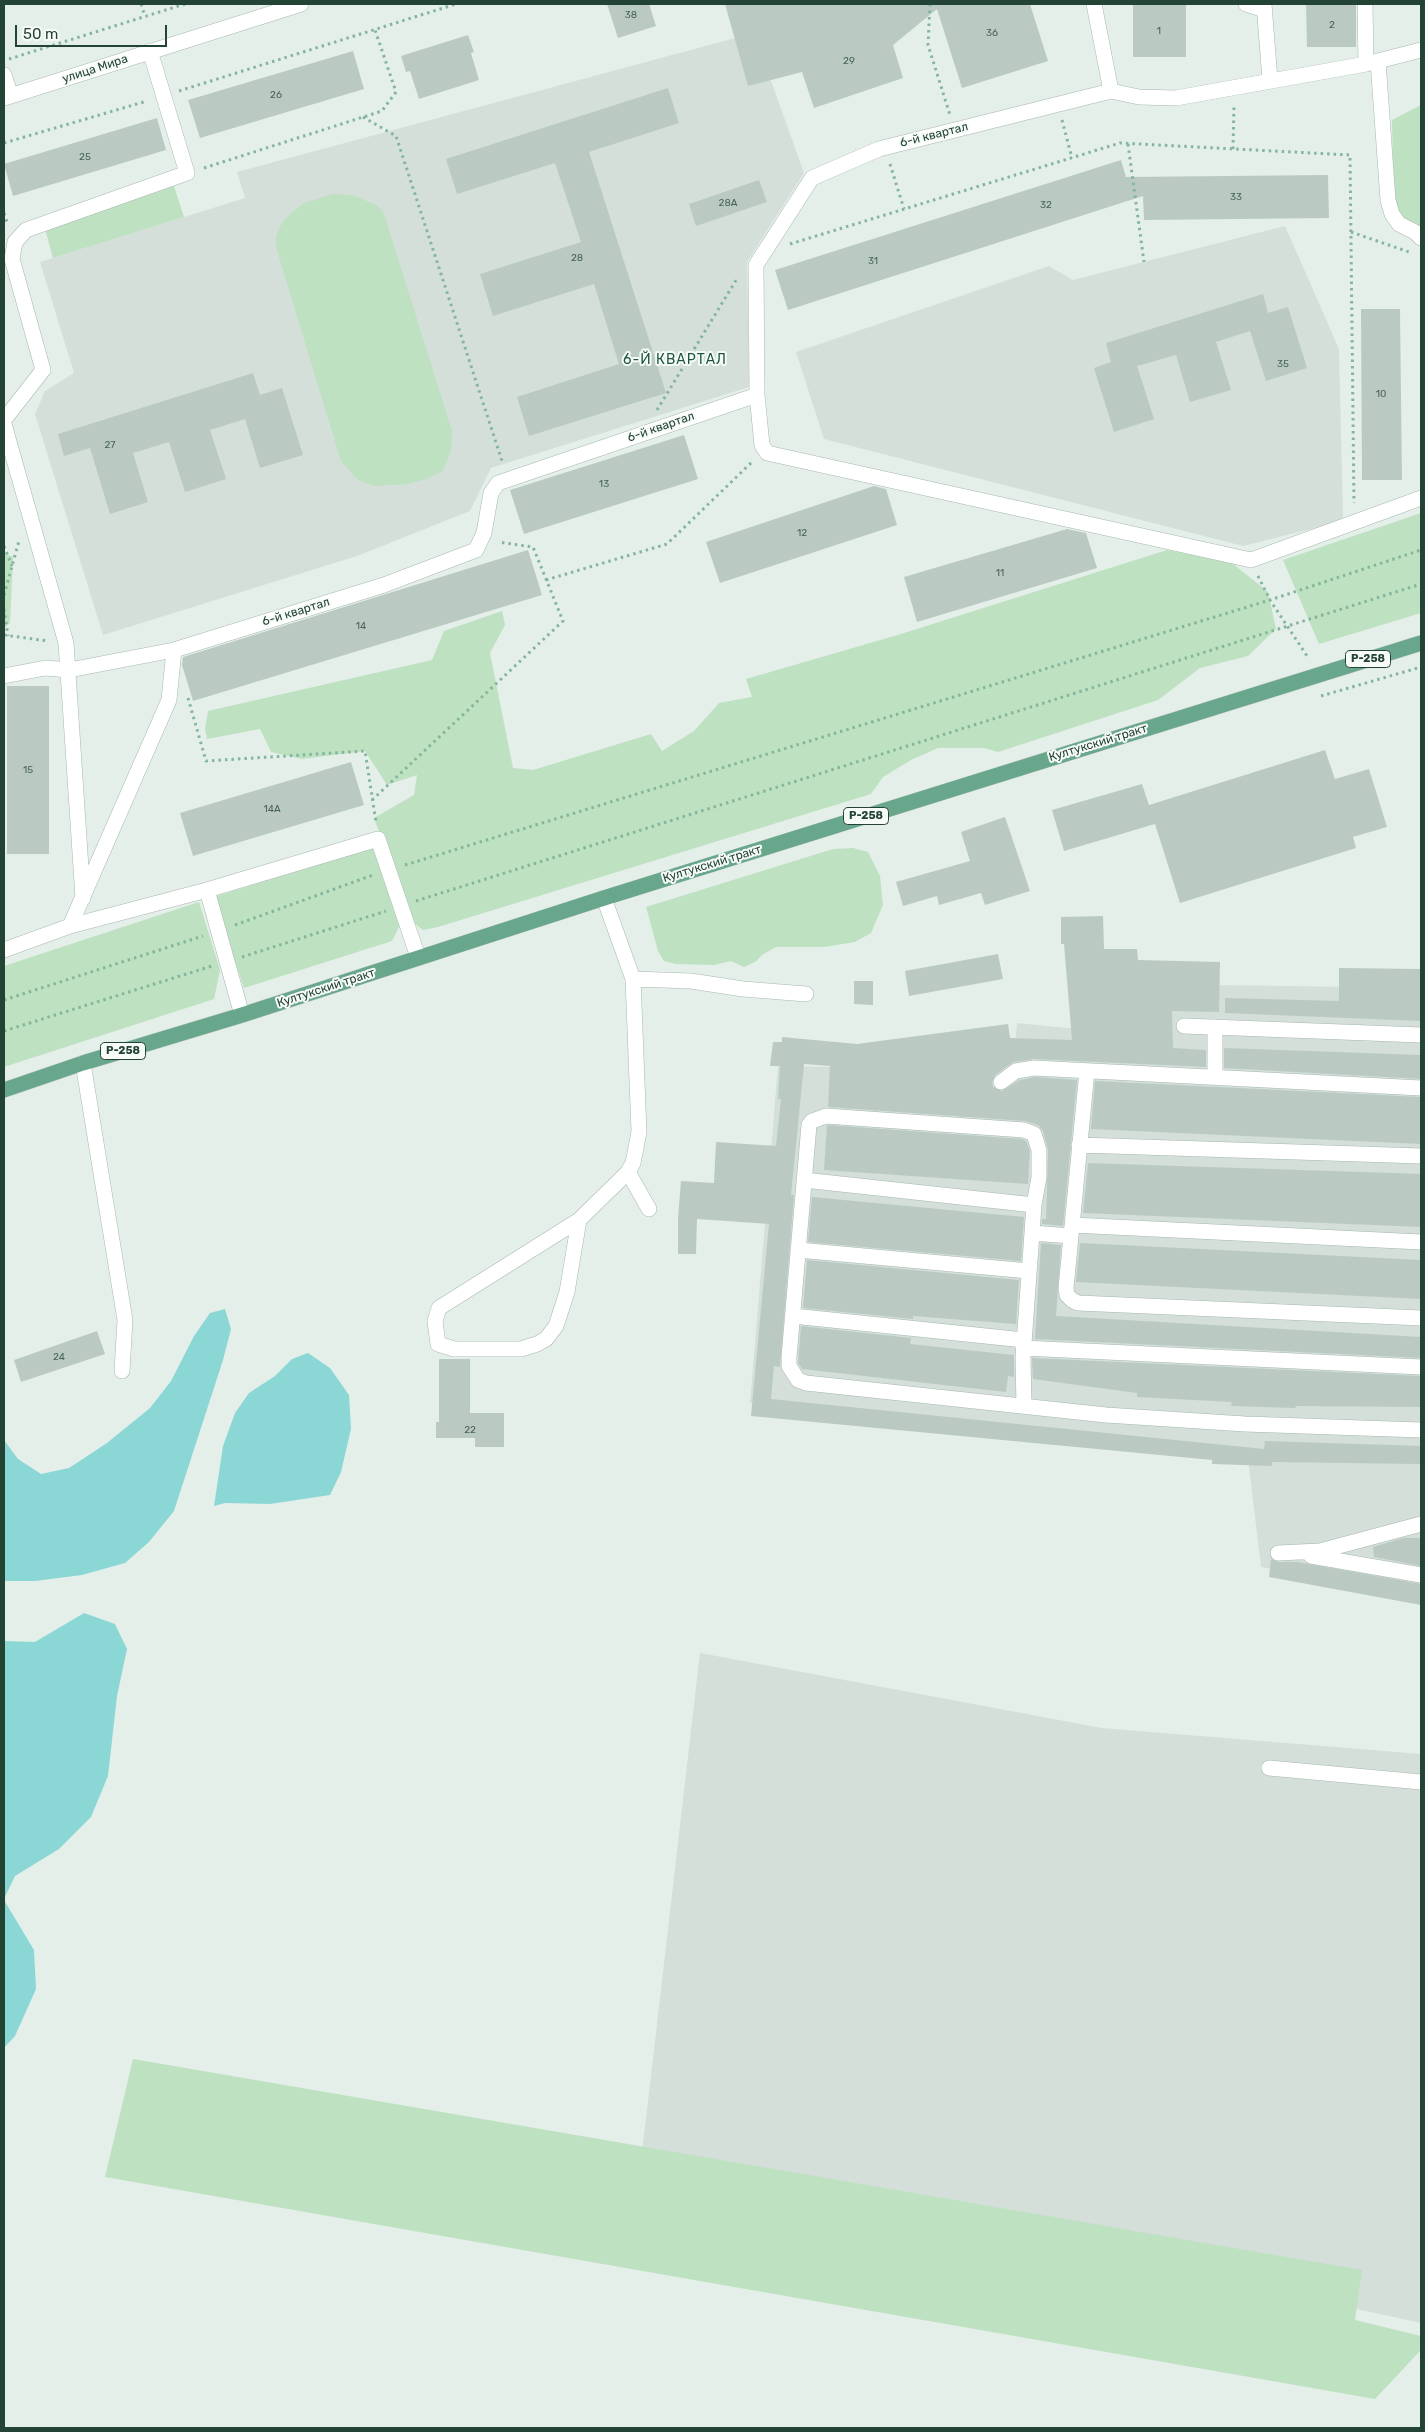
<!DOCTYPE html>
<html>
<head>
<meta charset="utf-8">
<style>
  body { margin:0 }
  #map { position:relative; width:1425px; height:2432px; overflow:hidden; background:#e5efe9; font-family:Rubik,sans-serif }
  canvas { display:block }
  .frame { position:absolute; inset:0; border:5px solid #234335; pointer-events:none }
  .scale { position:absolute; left:15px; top:25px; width:152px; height:22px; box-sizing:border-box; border:2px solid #234335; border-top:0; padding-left:6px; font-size:15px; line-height:18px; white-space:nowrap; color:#234335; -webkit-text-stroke:4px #f7fbf8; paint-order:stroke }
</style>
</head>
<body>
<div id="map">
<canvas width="1425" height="2432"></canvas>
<div class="frame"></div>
<div class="scale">50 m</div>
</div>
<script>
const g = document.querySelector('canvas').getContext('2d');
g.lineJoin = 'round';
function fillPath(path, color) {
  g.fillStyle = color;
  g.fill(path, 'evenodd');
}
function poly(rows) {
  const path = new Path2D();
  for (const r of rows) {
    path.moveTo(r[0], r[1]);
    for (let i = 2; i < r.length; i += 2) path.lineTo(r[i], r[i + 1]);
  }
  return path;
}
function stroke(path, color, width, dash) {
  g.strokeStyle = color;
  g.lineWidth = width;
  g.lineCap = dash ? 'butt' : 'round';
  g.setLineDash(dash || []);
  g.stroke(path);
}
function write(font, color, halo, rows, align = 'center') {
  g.font = font + ' Rubik,sans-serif';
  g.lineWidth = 4;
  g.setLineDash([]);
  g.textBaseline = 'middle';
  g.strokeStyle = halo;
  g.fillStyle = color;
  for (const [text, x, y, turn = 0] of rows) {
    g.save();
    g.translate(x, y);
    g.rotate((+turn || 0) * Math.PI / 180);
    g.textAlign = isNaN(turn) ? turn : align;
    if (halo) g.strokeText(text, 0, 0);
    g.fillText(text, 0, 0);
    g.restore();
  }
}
fillPath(poly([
  [754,33,804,173,747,262,749,387,491,468,470,511,357,556,103,635,35,414,45,391,74,373,40,262,245,198,237,172],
  [1285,226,1339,349,1343,521,1243,546,824,439,796,352,1049,266,1073,280],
  [1148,984,1421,988,1421,1596,1261,1567,1248,1458,750,1403,778,1066,1013,1070,1017,1023,1147,1036],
  [700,1653,1102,1728,1421,1754,1421,2323,642,2153]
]), '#d3dfd8');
fillPath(poly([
  [1421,105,1421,226,1412,226,1394,208,1392,120],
  [174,186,184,217,53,258,45,229],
  [333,194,352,195,376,205,383,211,452,431,451,452,442,471,427,479,407,484,376,486,359,481,341,461,276,247,276,237,281,225,289,215,304,203],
  [1421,513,1421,613,1319,644,1283,560],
  [1167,550,1232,563,1268,592,1276,629,1248,656,1200,668,1158,700,998,752,984,748,938,748,911,760,883,777,871,794,438,927,423,930,411,921,374,818,414,795,417,775,387,785,365,751,302,759,271,752,260,729,207,739,205,729,208,711,432,660,444,631,502,611,505,625,490,653,513,768,533,770,651,734,662,751,694,731,719,703,752,697,746,679,901,634],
  [4,553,13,557,10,623,4,628],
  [375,847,400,925,392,941,244,988,214,897],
  [853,848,868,852,880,876,883,905,871,933,855,942,824,947,776,947,762,955,755,962,744,967,731,961,714,965,676,964,664,961,658,951,646,907,833,849],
  [199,902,220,970,214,999,4,1067,4,966],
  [133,2059,1362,2270,1355,2320,1421,2336,1421,2350,1375,2399,105,2177]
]), '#bde1c1');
fillPath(poly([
  [225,1309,231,1329,223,1360,174,1511,149,1542,125,1563,82,1575,35,1581,4,1581,4,1440,18,1459,41,1474,69,1468,107,1443,150,1408,171,1381,194,1336,210,1313],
  [308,1353,330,1368,349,1395,351,1429,341,1472,330,1495,270,1504,225,1503,214,1506,223,1446,235,1413,249,1393,275,1376,292,1359],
  [84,1613,115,1624,127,1649,117,1696,108,1776,91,1817,59,1849,15,1876,4,1899,4,1641,35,1642],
  [4,1900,34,1950,36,1989,15,2036,4,2048]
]), '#8bd7d6');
fillPath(poly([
  [607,4,649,4,656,26,618,38],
  [725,4,1030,4,1048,61,962,88,937,9,893,45,903,78,814,108,802,72,748,86],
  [1133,4,1186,4,1186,57,1133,57],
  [1306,4,1356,4,1356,47,1307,47],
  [468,35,474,52,471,53,479,80,419,99,410,71,406,72,401,56],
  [353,51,364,89,200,138,188,100],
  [668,88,679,123,589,152,666,393,529,436,517,397,619,364,594,284,493,316,480,274,581,242,555,163,457,194,446,159],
  [157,118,166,150,13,196,4,164],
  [1121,160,1126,177,1328,175,1329,218,1144,220,1143,196,788,310,775,270],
  [759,180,767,202,696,226,689,204],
  [1263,294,1268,313,1288,307,1307,368,1266,381,1250,331,1216,342,1231,390,1190,402,1176,355,1137,366,1154,419,1114,432,1094,368,1111,362,1106,343],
  [1361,309,1400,309,1402,480,1362,480],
  [253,373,260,395,282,388,303,455,260,468,245,419,210,430,226,479,185,492,169,442,133,453,148,502,110,514,90,448,64,456,58,434],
  [684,435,698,479,524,534,510,490],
  [874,486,886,489,897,525,720,583,706,542],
  [1067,529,1086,533,1097,568,917,622,904,577],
  [528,550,542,595,193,701,182,665,183,657],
  [7,686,49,686,49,854,7,854],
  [1325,750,1335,779,1369,769,1387,827,1353,837,1356,848,1180,903,1155,824,1064,851,1052,810,1142,784,1149,805],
  [351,762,364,805,193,856,180,813],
  [1005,817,1030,891,985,905,981,893,939,905,937,896,903,906,896,882,970,861,961,832],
  [1103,916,1104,949,1137,949,1138,960,1220,962,1219,1012,1172,1011,1173,1048,1206,1050,1206,1067,1034,1059,1014,1062,995,1075,992,1083,993,1087,1002,1091,1020,1080,1035,1077,1077,1080,1063,1226,1042,1224,1042,1219,1046,1219,1048,1150,1043,1131,1038,1125,1025,1121,828,1107,830,1066,804,1064,791,1195,794,1195,780,1367,774,1366,771,1399,1264,1449,1265,1441,1421,1446,1421,1464,1272,1462,1272,1466,1212,1464,1212,1460,751,1416,769,1224,697,1219,696,1254,678,1254,678,1218,681,1181,714,1183,716,1142,776,1146,781,1099,778,1099,780,1066,770,1066,773,1042,782,1042,782,1037,857,1044,1008,1024,1010,1038,1072,1040,1064,944,1061,944,1061,917],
  [998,954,1003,979,909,996,905,971],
  [1339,968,1421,969,1421,1021,1225,1013,1225,998,1339,1001],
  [854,981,873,981,873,1005,854,1004],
  [1224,1048,1421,1055,1421,1079,1224,1068],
  [1095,1081,1421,1097,1421,1144,1091,1129],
  [827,1125,1022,1139,1026,1141,1030,1151,1028,1184,824,1170],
  [1088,1163,1421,1174,1421,1227,1083,1213],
  [812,1197,1024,1217,1021,1261,808,1242],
  [1041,1243,1061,1245,1056,1316,1421,1337,1421,1358,1035,1339],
  [1080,1243,1421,1260,1421,1299,1076,1282],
  [807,1260,1019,1280,1016,1324,913,1316,913,1319,803,1308],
  [801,1326,911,1338,910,1344,1014,1355,1014,1377,1008,1376,1006,1392,802,1369,798,1363],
  [97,1331,105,1354,21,1382,14,1360],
  [1032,1358,1421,1376,1421,1407,1295,1406,1296,1408,1231,1406,1232,1402,1137,1397,1137,1393,1033,1379],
  [439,1359,470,1359,470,1413,504,1413,504,1447,475,1447,475,1438,436,1438,436,1422,439,1422],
  [1403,1538,1421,1538,1421,1566,1374,1557,1373,1547],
  [1271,1559,1278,1562,1297,1562,1421,1584,1421,1605,1269,1577]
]), '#bacac2');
const minor = poly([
  [1246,4,1264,10],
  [1264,4,1270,80],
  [1365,4,1366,64],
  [1378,61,1388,200,1392,214,1399,224,1415,232,1421,238],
  [4,75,11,96],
  [1111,91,1139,97,1176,98,1366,64,1421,50],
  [4,98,301,4],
  [757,395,762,445,767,453,1251,560,1421,498],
  [4,420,43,370,12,259,15,242,26,230,187,173,150,51],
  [4,424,66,643,83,898],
  [4,676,45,668,69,670,174,650,384,585,476,550,484,533,491,493,498,483,757,395,756,265,812,178,879,149,1111,91,1094,4],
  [207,890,242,1015],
  [70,926,169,700,174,650],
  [4,950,70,926,207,890,378,839,418,957],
  [633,979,691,981,743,989,806,994],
  [1184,1026,1421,1035],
  [83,1063,125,1320,122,1371],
  [1087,1071,1066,1288,1067,1295,1072,1300,1078,1303,1421,1318],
  [1215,1077,1215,1027],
  [1001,1082,1016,1071,1034,1068,1421,1088],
  [1079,1145,1421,1156],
  [628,1172,649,1209],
  [804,1180,1034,1205],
  [579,1220,567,1292,556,1326,546,1339,537,1344,521,1349,454,1349,438,1344,435,1321,439,1308,579,1220,628,1172,633,1163,639,1132,633,979,604,898],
  [1072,1225,1421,1242],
  [1032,1233,1071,1236],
  [798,1250,1029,1271],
  [793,1316,1024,1340],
  [1023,1348,1421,1367],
  [1024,1406,1023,1357,1034,1205,1039,1177,1039,1150,1034,1134,1024,1130,826,1116,812,1121,809,1125,789,1357,789,1366,798,1380,806,1383,1106,1415,1245,1424,1421,1430],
  [1278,1553,1320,1551,1421,1524],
  [1311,1556,1421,1575],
  [1269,1768,1421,1782]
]);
const major = poly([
  [4,1090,83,1063,242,1015,604,898,1421,643]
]);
stroke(minor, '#a7b8af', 16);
stroke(major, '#c1cac6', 16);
stroke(poly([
  [141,4,145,16],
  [930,4,928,45,950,115],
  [9,59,185,4],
  [179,91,456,4],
  [363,117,396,136,503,464],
  [1062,120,1072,158],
  [4,143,147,101],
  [1128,144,1144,262],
  [1233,149,1234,105],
  [890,164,904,209],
  [204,168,382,111,396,92,375,30],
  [4,213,8,225],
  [1351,232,1409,252],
  [790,244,1120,143,1350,155,1354,503],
  [657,410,738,277],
  [4,546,12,566],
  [1258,576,1270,600,1307,656],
  [546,580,667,544,752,462],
  [4,595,19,541],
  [4,609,8,636],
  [4,635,48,641],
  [1321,696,1421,667],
  [188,698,206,761,365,751,376,822],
  [372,800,563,621,533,547,498,542],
  [405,865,1270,600,1421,550],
  [416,901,1421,584],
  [235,925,373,875],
  [242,957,386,911],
  [4,1000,203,936],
  [4,1031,212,966]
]), '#84b59d', 3, [2.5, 4]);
stroke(minor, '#fff', 15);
stroke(major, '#68a78c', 15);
write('10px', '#496558', null, [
  ["38",631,15],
  ["2",1332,25],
  ["1",1159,31],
  ["36",992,33],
  ["29",849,61],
  ["26",276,95],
  ["25",85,157],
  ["33",1236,197],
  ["28А",728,203],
  ["32",1046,205],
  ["28",577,258],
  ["31",873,261],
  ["35",1283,364],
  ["10",1381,394],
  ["27",110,445],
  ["13",604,484],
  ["12",802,533],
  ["11",1000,573],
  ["14",361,626],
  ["15",28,770],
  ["14А",272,809],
  ["24",59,1357],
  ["22",470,1430]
]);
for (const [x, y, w] of [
  [1368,659,45],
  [866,816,45],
  [123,1051,45]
]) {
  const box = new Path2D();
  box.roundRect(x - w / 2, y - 8.5, w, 17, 4);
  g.fillStyle = '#f7fbf8';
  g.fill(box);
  stroke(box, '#234335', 1);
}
write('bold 11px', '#234335', null, [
  ["Р-258",1368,659],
  ["Р-258",866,816],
  ["Р-258",123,1051]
]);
write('12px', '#234335', '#f7fbf8', [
  ["улица Мира",95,69,-18],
  ["6-й квартал",934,135,-14],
  ["6-й квартал",661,427,-19],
  ["6-й квартал",296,612,-17],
  ["Култукский тракт",1098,743,-17],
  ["Култукский тракт",712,864,-17],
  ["Култукский тракт",326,988,-18]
]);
g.letterSpacing = '1px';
write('14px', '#1d573f', '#f7fbf8', [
  ["6-Й КВАРТАЛ",675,360]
]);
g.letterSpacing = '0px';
</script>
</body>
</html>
